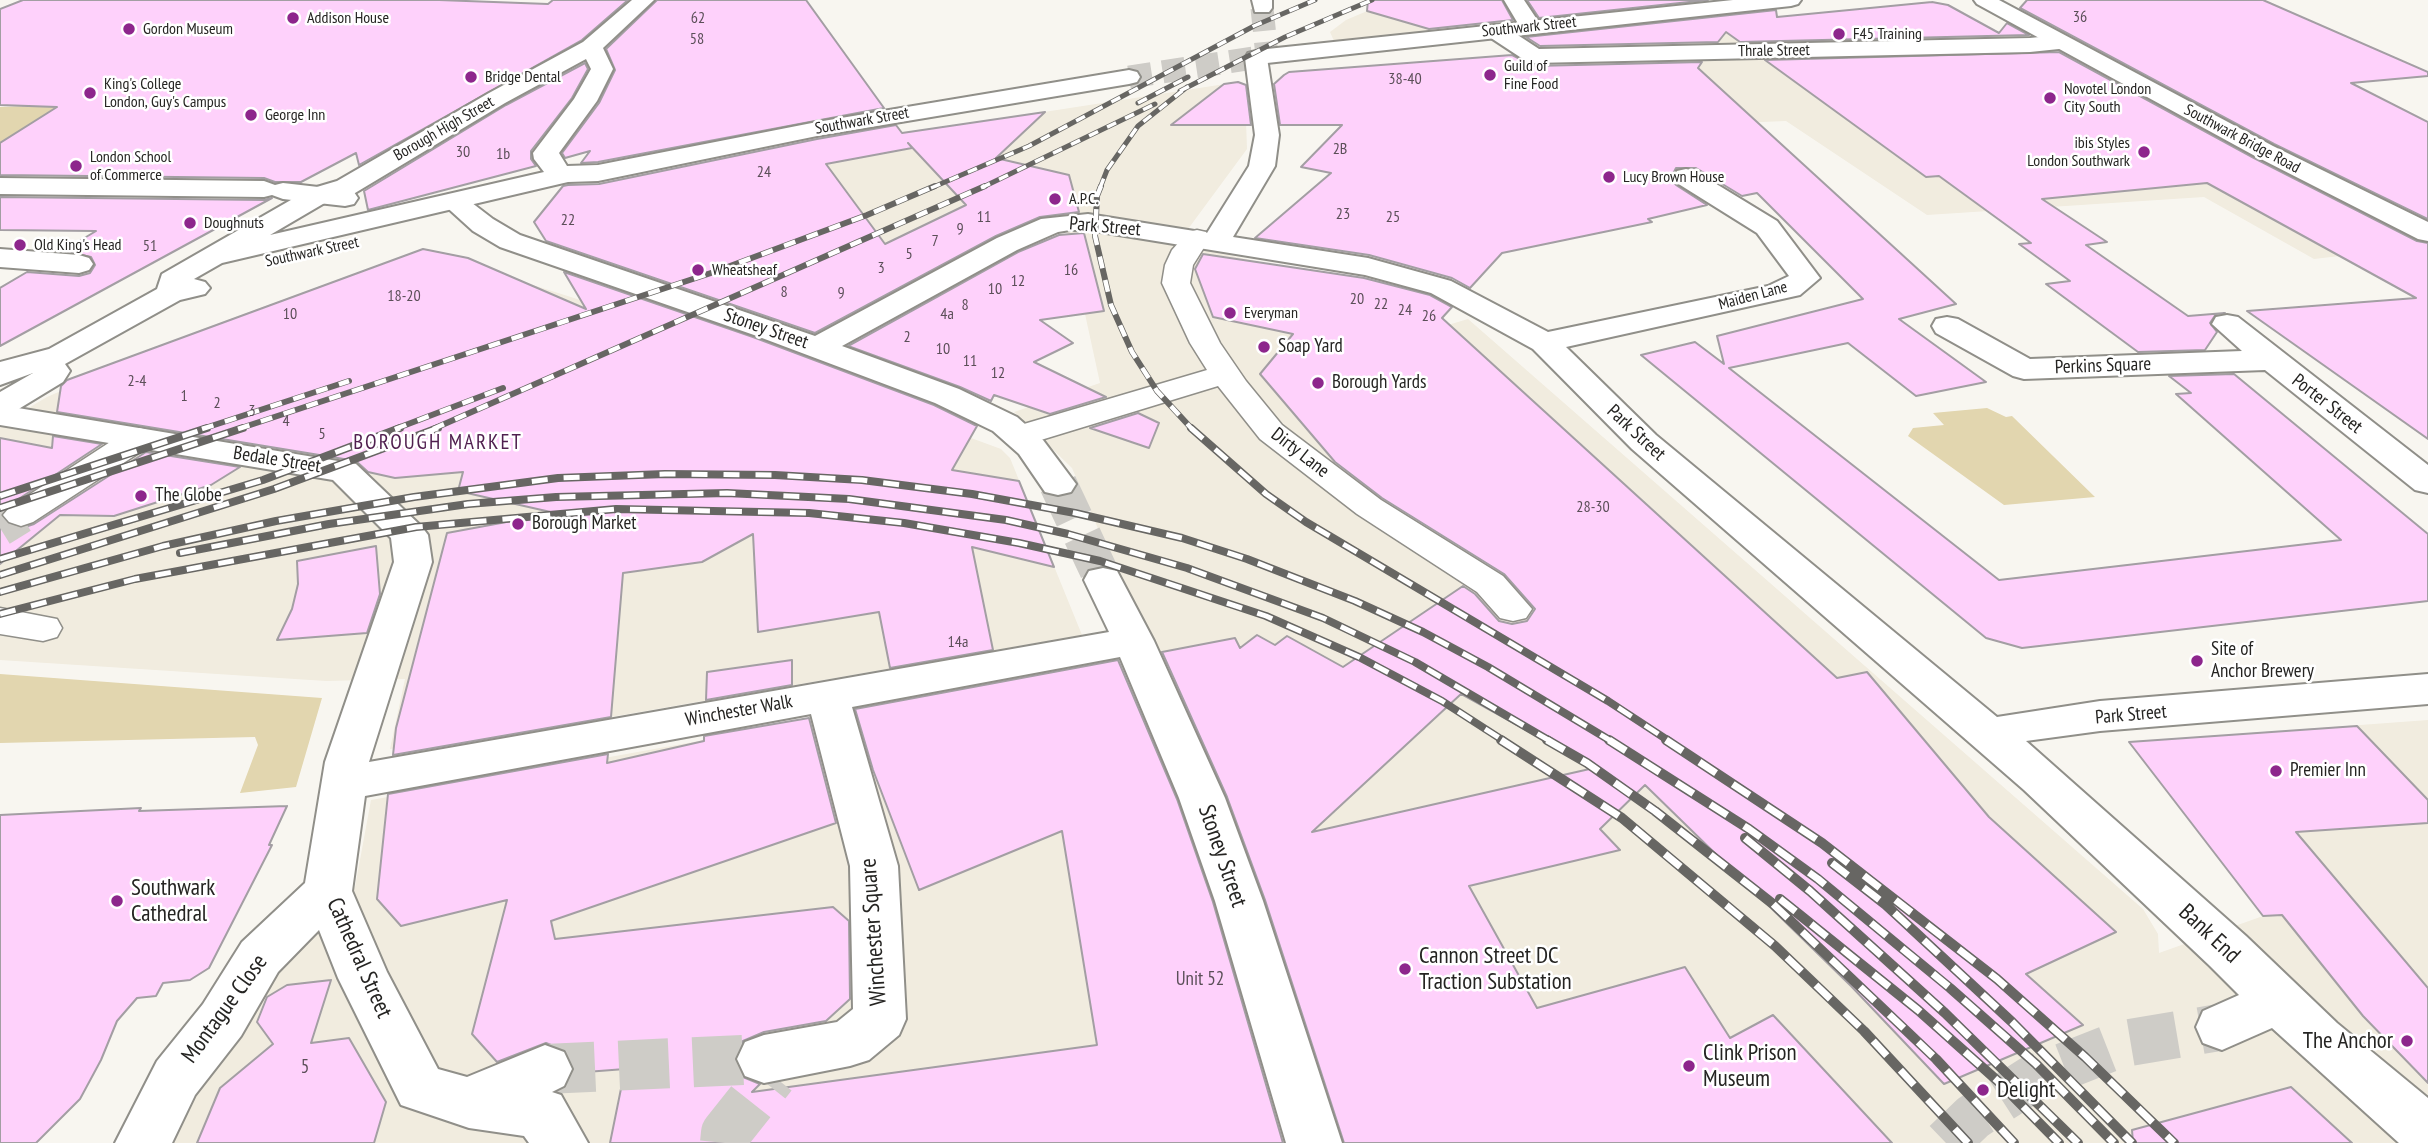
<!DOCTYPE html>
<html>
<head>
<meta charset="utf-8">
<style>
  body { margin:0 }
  canvas { display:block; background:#f8f6f0 }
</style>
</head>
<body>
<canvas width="2428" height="1143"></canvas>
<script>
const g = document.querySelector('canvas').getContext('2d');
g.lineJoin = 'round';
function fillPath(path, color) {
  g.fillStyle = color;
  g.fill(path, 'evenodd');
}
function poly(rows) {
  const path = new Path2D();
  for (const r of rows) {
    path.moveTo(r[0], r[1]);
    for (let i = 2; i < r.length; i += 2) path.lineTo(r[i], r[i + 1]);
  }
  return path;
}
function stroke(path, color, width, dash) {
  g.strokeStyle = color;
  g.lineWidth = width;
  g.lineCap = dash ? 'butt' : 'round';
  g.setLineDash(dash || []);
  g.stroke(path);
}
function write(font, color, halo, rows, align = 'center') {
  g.font = font + ' "PT Sans Narrow",sans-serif';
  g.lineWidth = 5;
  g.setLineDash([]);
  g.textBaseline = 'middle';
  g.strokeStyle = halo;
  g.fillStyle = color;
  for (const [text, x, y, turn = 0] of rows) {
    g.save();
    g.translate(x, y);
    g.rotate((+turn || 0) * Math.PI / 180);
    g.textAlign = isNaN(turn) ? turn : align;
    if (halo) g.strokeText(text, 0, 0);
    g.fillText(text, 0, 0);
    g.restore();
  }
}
fillPath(poly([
  [1393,0,1690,0,1617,8,1608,13,1334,41,1330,32,1346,20],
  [1932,2,1948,5,2002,35,2029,58,2357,254,2314,259,2204,197,1927,215,1786,121,1664,126,1580,77,1564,59,1540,41],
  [1238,82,1244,84,1245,92,1247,149,1177,244,1356,283,1358,352,1468,319,2143,909,2158,934,2159,953,2263,916,2129,742,2428,720,2428,1143,169,1143,262,946,355,887,371,800,1154,659,1072,468,1014,412,1100,383,1062,208,1033,215,825,322,675,176,1044,112],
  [411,258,517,280,691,335,1001,449,1010,458,1082,635,611,717,390,749,405,679,326,681,0,660,0,425,47,397,203,329,367,269]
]), '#f1ecdf');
fillPath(poly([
  [27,106,57,107,0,144,0,107],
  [1987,408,2006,417,2012,416,2095,497,2004,505,1908,436,1913,428,1944,425,1933,413],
  [0,674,322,698,296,787,240,793,258,745,255,737,0,743]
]), '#e2d6af');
const building = poly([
  [23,0,439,0,548,4,553,0,628,0,582,40,359,165,356,153,301,182,275,182,264,178,0,175,0,143,57,107,0,105,0,9,23,0],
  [657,0,806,0,884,108,598,162,581,163,590,151,565,158,562,153,599,103,615,70,606,49,657,0],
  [1368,0,1502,0,1513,20,1429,29,1367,11,1368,0],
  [1527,0,1708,0,1539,18,1527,0],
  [2027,0,2263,0,2428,72,2428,76,2351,83,2428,122,2428,219,2274,144,2020,8,2027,0],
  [1932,2,1948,5,1999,33,2007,23,2029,35,1740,42,1726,32,1718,42,1540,46,1526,37,1776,10,1777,17,1932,2],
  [2059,52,2254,158,2417,241,2428,243,2428,439,2247,311,2416,298,2207,183,2042,199,2107,242,2086,245,2188,316,2225,313,2216,314,2210,323,2217,332,2205,350,2138,352,2046,284,2070,281,2019,244,2031,243,1939,176,1926,177,1765,60,2059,52],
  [1512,55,1534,66,1702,62,1698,68,1956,304,1899,319,1986,382,1916,396,1848,343,1729,368,1999,580,2341,540,2176,394,2191,393,2169,376,2234,374,2428,534,2428,601,2022,648,1986,638,1641,355,1695,342,1724,364,1717,336,1863,299,1757,193,1742,196,1696,168,1676,168,1671,178,1676,185,1707,205,1648,219,1652,222,1502,253,1470,288,1452,278,1369,255,1255,238,1331,173,1301,167,1342,125,1280,125,1274,84,1284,75,1289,72,1512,55],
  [585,63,588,69,572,98,531,151,531,159,536,166,368,210,364,191,506,105,585,63],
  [1238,82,1246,85,1251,125,1171,125,1224,84,1238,82],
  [1045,112,996,158,1069,175,1079,212,1040,217,996,236,815,333,546,241,534,222,563,186,568,185,599,184,817,139,896,125,902,133,1045,112],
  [908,143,966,205,885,244,826,164,912,148,908,143],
  [0,197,264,200,272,198,0,346,0,288,27,272,79,276,90,273,95,265,91,257,63,251,96,231,0,230,0,197],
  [1084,233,1104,311,1040,320,1073,343,1034,362,1106,397,1050,414,994,395,991,401,960,387,848,346,1018,252,1059,235,1084,233],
  [423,249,468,258,586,309,564,272,753,337,934,405,977,426,952,470,1019,481,1054,567,972,547,993,650,890,668,879,612,758,632,753,534,702,562,623,573,611,717,393,755,396,728,447,533,555,513,458,491,463,472,395,478,368,472,356,461,57,412,61,386,67,380,423,249],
  [1203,254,1364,278,1430,295,1452,307,1442,318,1837,678,1867,672,1989,817,2116,932,2026,974,2083,1025,1944,1084,1851,986,1645,785,1600,829,1620,850,1469,886,1537,1008,1685,967,1730,1038,1773,1015,1892,1143,1344,1143,1265,900,1227,797,1162,652,1235,638,1240,648,1257,635,1275,645,1287,636,1343,667,1463,586,1475,594,1499,621,1512,624,1527,621,1535,609,1504,574,1382,498,1335,462,1260,374,1293,334,1213,317,1195,269,1203,254],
  [1461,694,1594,768,1312,832,1461,694],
  [1138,413,1159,423,1149,448,1090,428,1138,413],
  [53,436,102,444,8,506,0,515,8,524,22,528,34,524,146,452,240,467,211,485,114,516,60,515,0,564,0,438,52,448,53,436],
  [376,546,380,594,367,633,277,640,292,609,298,584,297,561,376,546],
  [792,660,792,685,706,700,707,672,792,660],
  [1118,660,1177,799,1213,902,1283,1143,610,1143,625,1069,573,1073,574,1068,566,1051,546,1043,497,1062,472,1034,507,900,401,926,377,899,388,794,608,754,607,763,704,741,704,736,809,718,836,823,551,921,555,939,833,907,849,921,850,999,826,1021,764,1032,743,1041,735,1060,743,1077,760,1084,752,1092,1097,1045,1062,831,919,890,873,770,855,709,1118,660],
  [2357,726,2428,800,2428,823,2296,832,2428,988,2428,1083,2363,1016,2282,915,2263,916,2129,742,2357,726],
  [287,806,269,845,272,845,209,968,190,980,163,983,156,996,137,998,117,1021,101,1060,80,1099,36,1143,0,1143,0,815,141,808,139,811,287,806],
  [331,980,311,1043,349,1038,386,1102,374,1143,197,1143,220,1088,273,1044,257,1022,267,997,287,985,331,980],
  [2291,1087,2352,1143,2133,1143,2132,1130,2291,1087]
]);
fillPath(building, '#fed1fb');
stroke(building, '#a39ea3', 2);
stroke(poly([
  [0,528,21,515]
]), '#ceccc7', 37, [37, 18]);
stroke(poly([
  [1946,1143,1973,1117,2032,1079,2121,1044,2222,1027]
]), '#ceccc7', 47, [47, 24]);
stroke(poly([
  [1262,8,1267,56]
]), '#ceccc7', 23, [23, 11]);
stroke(poly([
  [1058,484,1103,580]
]), '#ceccc7', 38, [38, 19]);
stroke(poly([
  [545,1069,764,1059],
  [725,1143,726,1133,772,1075]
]), '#ceccc7', 50, [50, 24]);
stroke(poly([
  [1129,77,1267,56]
]), '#ceccc7', 23, [23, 11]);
const pedestrian = poly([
  [1197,230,1206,232,1210,238,1193,265,1190,283,1220,343,1246,381,1282,425,1381,500,1503,576,1532,609,1526,618,1513,621,1500,618,1477,592,1357,514,1260,439,1218,386,1031,443,1019,446,1007,443,1003,436,1007,429,1207,370,1190,343,1162,283,1165,265,1172,250,1188,232,1197,230],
  [139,428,151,431,155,438,151,445,33,522,21,526,9,522,3,515,9,508,127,431,139,428],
  [0,608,57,619,62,628,57,637,43,641,0,634,0,608]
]);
const minor = poly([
  [1252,0,1272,0,1272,8,1269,12,1255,12,1252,0],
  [1504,0,1524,0,1542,27,1539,32,1523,32,1504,0],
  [1496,25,1504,26,1539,49,2030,38,2059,35,2067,37,2070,42,2067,47,2059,49,2030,52,1534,63,1526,61,1488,36,1485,31,1488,26,1496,25],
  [1256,51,1264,53,1267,58,1279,135,1275,166,1233,237,1368,258,1451,281,1548,332,1768,286,1789,276,1757,233,1677,183,1673,177,1677,171,1686,169,1695,171,1777,221,1820,278,1800,295,1566,347,1656,435,1997,717,2100,701,2428,674,2428,704,2100,731,2026,741,2246,936,2337,1023,2428,1098,2428,1143,2399,1143,2272,1028,2222,1050,2203,1043,2196,1027,2203,1011,2239,995,2210,966,2024,790,1632,449,1533,349,1431,293,1365,275,1088,230,1070,230,1058,232,1017,250,842,346,959,389,1017,417,1043,440,1076,484,1071,492,1058,495,1045,492,1019,454,993,431,935,403,754,335,500,247,473,231,441,202,445,196,454,194,463,196,493,219,520,235,815,336,997,238,1041,219,1088,214,1207,233,1249,166,1255,135,1245,58,1248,53,1256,51],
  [0,178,264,181,275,185,283,183,345,190,354,192,358,198,354,204,345,206,283,199,272,195,264,197,0,194,0,178],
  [0,249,79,255,89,258,93,264,89,270,79,273,0,267,0,249],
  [2227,315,2238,317,2428,465,2428,493,2415,490,2265,370,2024,379,2013,376,1936,333,1932,326,1936,319,1947,317,1958,319,2030,359,2242,351,2212,324,2216,317,2227,315],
  [0,405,356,464,422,527,428,535,432,562,369,762,1109,632,1084,580,1089,571,1103,568,1117,571,1154,641,1225,798,1263,901,1342,1143,1286,1143,1215,901,1179,798,1120,657,852,707,898,866,906,1019,899,1035,869,1060,850,1066,764,1083,745,1076,737,1059,745,1042,764,1035,837,1022,853,1009,850,866,811,714,365,796,352,891,387,972,438,1069,467,1077,545,1045,564,1052,572,1069,564,1086,552,1092,561,1095,588,1143,529,1143,524,1136,469,1128,401,1105,338,978,319,930,278,972,241,1036,195,1095,172,1143,115,1143,157,1061,203,1004,242,942,305,883,325,762,394,562,391,538,333,480,0,425,0,405]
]);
const primary = poly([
  [632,0,654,0,603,48,613,69,597,101,559,153,567,166,598,165,817,122,1129,70,1137,72,1140,77,1137,82,1129,84,817,136,598,181,568,182,222,263,194,279,205,282,210,288,205,294,180,300,65,364,70,371,63,382,12,413,0,416,0,392,33,373,0,385,0,362,49,349,157,289,162,274,310,189,337,181,489,93,583,42,632,0],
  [586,59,591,69,574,99,533,153,534,159,544,172,270,235,328,201,355,193,505,103,586,59],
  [1733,0,1801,0,1798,4,1791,6,1267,63,1259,61,1256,56,1259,51,1267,49,1733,0],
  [1974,0,1999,0,2273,146,2428,222,2428,241,2418,239,2255,156,1977,4,1974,0]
]);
stroke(pedestrian, '#908f89', 3);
stroke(minor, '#908f89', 4);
stroke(primary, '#908f89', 4);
fillPath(pedestrian, '#fff');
fillPath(minor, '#fff');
fillPath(primary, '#fff');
const railFar3 = poly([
  [1180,91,1285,37,1372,0],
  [1138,103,1188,77],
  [931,188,1029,146,1254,26,1315,0],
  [981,188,1155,104],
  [1100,188,1107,170,1138,126,1187,87]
]);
const railFar2 = poly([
  [1101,186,1097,196,1095,236,1111,305,1132,352,1157,391,1192,429],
  [202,429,349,381],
  [238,429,714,272,867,215,935,186],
  [395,429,503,388],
  [433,429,985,186]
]);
const railFar1 = poly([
  [1191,428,1266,494,1306,522,1608,701,1669,741],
  [0,496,207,428],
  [0,508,243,428],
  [180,553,329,524,468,504,556,497,727,493,849,499,1006,520,1068,534,1187,568,1323,618,1415,662,1550,741],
  [0,559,263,480,400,428],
  [0,575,274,489,438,428],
  [0,592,163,546,276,521,414,497,558,478,665,474,775,475,862,480,972,494,1075,513,1182,538,1247,559,1355,601,1423,632,1488,667,1611,741],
  [0,614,135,579,416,527,616,509,809,513,904,523,1019,543,1100,561,1266,616,1359,657,1442,701,1504,741]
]);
const rail = poly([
  [1501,740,1622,818,1775,946,1864,1031,1968,1143],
  [1547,740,1587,763,1655,811,1773,904,1936,1059,2014,1143],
  [1609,740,1749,829,1818,879,1950,988,2036,1064,2114,1143],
  [1666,740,1822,843,1997,979,2085,1057,2174,1143],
  [1745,838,1810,891,1945,1013,2078,1143],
  [1832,863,1886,905,2012,1022,2132,1143],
  [1780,899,1918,1010,2000,1083,2059,1143]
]);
stroke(railFar3, '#676663', 5);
stroke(railFar2, '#676663', 6);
stroke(railFar1, '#676663', 8);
stroke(rail, '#676663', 10);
stroke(railFar3, '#fff', 3.5, [10]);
stroke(railFar2, '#fff', 4.5, [12]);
stroke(railFar1, '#fff', 5, [16]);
stroke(rail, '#fff', 7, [20]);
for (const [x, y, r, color] of [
  [293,18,7,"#8d268c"],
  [129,29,7,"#8d268c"],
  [1839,34,7,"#8d268c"],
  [1490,75,7,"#8d268c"],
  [471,77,7,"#8d268c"],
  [90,93,7,"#8d268c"],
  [2050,98,7,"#8d268c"],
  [251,115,7,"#8d268c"],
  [2144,152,7,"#8d268c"],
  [76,166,7,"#8d268c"],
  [1609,177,7,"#8d268c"],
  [1055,199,7,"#8d268c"],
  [190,223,7,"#8d268c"],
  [20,245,7,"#8d268c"],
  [698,270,7,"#8d268c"],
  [1230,313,7,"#8d268c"],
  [1264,347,7,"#8d268c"],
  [1318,383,7,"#8d268c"],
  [141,496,7,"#8d268c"],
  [518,524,7,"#8d268c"],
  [2197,661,7,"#8d268c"],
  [2276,771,7,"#8d268c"],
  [117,901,7,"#8d268c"],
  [1405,969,7,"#8d268c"],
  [2407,1041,7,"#8d268c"],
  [1689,1066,7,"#8d268c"],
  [1983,1090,7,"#8d268c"]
]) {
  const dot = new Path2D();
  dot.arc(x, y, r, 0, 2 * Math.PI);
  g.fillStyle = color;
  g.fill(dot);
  stroke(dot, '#fff', 2.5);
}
write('16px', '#5b4f58', null, [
  ["36",2080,17],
  ["62",698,18],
  ["58",697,39],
  ["38-40",1405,79],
  ["2B",1340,149],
  ["30",463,152],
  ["1b",503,154],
  ["24",764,172],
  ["23",1343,214],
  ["11",984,217],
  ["25",1393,217],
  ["22",568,220],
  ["9",960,229],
  ["7",935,241],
  ["51",150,246],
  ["5",909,254],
  ["3",881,268],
  ["16",1071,270],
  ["12",1018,281],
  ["10",995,289],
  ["8",784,292],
  ["9",841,293],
  ["18-20",404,296],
  ["20",1357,299],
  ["22",1381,304],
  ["8",965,305],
  ["24",1405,310],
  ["10",290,314],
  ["4a",947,314],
  ["26",1429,316],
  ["2",907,337],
  ["10",943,349],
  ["11",970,361],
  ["12",998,373],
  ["2-4",137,381],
  ["1",184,396],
  ["2",217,403],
  ["3",252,411],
  ["4",286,421],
  ["5",322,434],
  ["28-30",1593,507],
  ["14a",958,642]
]);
write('16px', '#252422', '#fff', [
  ["Addison House",307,18],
  ["Gordon Museum",143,29],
  ["F45 Training",1853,34],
  ["Guild of",1504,66],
  ["Fine Food",1504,84],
  ["Bridge Dental",485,77],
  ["King's College",104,84],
  ["London, Guy's Campus",104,102],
  ["Novotel London",2064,89],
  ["City South",2064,107],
  ["George Inn",265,115],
  ["ibis Styles",2130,143,"right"],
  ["London Southwark",2130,161,"right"],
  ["London School",90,157],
  ["of Commerce",90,175],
  ["Lucy Brown House",1623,177],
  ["A.P.C.",1069,199],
  ["Doughnuts",204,223],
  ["Old King's Head",34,245],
  ["Wheatsheaf",712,270],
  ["Everyman",1244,313]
], 'left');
write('16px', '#252422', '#fff', [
  ["Southwark Street",1529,27,-6],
  ["Thrale Street",1774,51,-1],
  ["Southwark Street",862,121,-10],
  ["Borough High Street",444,129,-30],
  ["Southwark Bridge Road",2242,139,28],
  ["Southwark Street",312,252,-12],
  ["Maiden Lane",1753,296,-15]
]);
write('19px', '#252422', '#fff', [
  ["Park Street",1105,227,5],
  ["Stoney Street",766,329,19],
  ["Perkins Square",2103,366,-2],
  ["Porter Street",2327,404,38],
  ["Park Street",1636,433,43],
  ["Dirty Lane",1300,453,38],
  ["Bedale Street",277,460,9],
  ["Winchester Walk",739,711,-10],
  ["Park Street",2131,715,-5]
]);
write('19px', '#252422', '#fff', [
  ["Soap Yard",1278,347],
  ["Borough Yards",1332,383],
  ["The Globe",155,496],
  ["Borough Market",532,524],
  ["Site of",2211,650],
  ["Anchor Brewery",2211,672],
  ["Premier Inn",2290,771]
], 'left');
write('19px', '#5b4f58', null, [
  ["Unit 52",1200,980],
  ["5",305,1068]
]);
g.letterSpacing = '2px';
write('21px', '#501f4f', '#fff', [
  ["BOROUGH MARKET",438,443]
]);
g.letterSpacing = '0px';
write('23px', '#252422', '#fff', [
  ["Stoney Street",1222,856,71],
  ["Winchester Square",874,932,-94],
  ["Bank End",2209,934,43],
  ["Cathedral Street",359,958,66],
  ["Montague Close",225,1009,-54]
]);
write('23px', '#252422', '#fff', [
  ["Southwark",131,888],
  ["Cathedral",131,914],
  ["Cannon Street DC",1419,956],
  ["Traction Substation",1419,982],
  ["The Anchor",2393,1041,"right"],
  ["Clink Prison",1703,1053],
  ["Museum",1703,1079],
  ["Delight",1997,1090]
], 'left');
</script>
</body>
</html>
